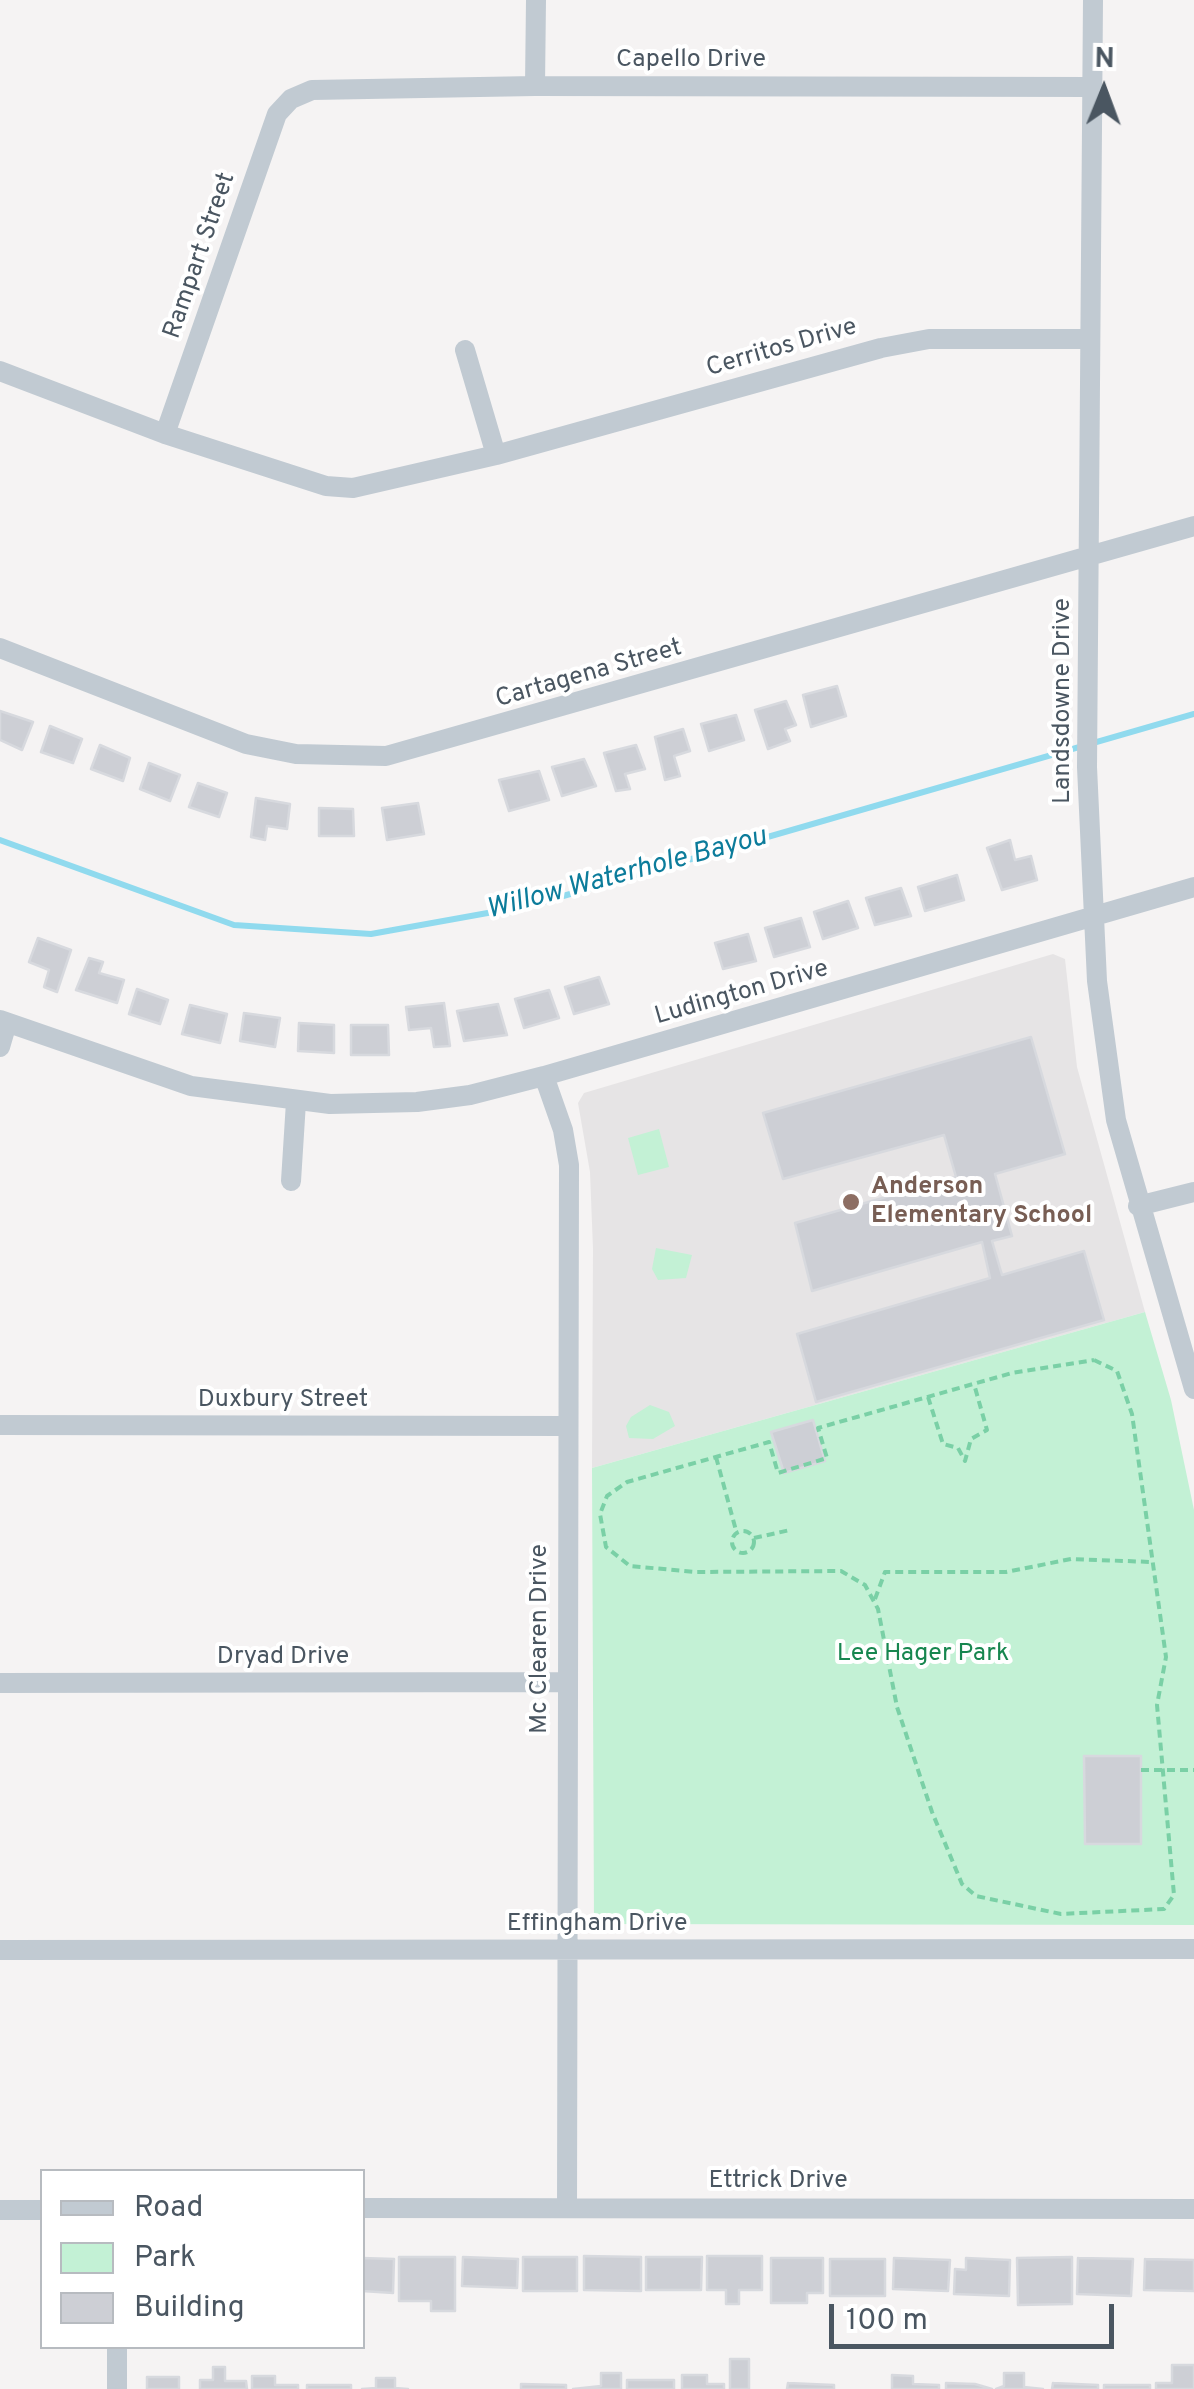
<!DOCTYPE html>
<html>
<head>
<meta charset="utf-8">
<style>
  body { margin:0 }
  #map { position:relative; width:1194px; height:2389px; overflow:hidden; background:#f5f3f3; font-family:Overpass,sans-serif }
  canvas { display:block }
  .legend { position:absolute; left:40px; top:2169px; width:325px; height:180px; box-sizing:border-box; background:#fff; border:2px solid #b7bbc0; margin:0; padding:12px 18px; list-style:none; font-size:30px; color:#4a5661 }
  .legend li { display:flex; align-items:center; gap:20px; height:50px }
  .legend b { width:50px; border:2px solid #b7bbc0 }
  .north { position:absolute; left:1054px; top:40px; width:100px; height:100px; -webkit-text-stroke:8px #fff; paint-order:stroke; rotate:1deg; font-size:28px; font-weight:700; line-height:40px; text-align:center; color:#4a5661 }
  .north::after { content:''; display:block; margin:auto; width:35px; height:45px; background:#4a5661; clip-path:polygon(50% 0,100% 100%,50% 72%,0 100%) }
  .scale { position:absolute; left:829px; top:2304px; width:285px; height:45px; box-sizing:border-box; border:5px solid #4a5661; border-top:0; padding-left:12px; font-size:30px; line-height:35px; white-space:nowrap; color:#4a5661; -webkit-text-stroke:8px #fff; paint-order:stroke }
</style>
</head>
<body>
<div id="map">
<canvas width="1194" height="2389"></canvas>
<ul class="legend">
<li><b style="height:12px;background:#c1cad2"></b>Road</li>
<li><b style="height:28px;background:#c3f1d5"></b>Park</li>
<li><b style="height:28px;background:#cdcfd5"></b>Building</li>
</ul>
<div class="north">N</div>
<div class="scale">100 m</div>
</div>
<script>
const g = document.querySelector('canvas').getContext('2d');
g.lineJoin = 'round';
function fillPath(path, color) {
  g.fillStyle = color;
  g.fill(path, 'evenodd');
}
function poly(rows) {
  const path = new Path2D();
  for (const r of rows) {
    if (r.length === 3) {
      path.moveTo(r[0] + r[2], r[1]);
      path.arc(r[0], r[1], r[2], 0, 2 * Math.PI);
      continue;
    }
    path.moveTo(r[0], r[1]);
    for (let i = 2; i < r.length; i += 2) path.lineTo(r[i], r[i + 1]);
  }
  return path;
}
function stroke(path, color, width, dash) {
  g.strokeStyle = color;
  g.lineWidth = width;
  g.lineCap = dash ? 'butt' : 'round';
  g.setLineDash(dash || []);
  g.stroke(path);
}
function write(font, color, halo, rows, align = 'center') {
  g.font = font + ' Overpass,sans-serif';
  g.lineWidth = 8;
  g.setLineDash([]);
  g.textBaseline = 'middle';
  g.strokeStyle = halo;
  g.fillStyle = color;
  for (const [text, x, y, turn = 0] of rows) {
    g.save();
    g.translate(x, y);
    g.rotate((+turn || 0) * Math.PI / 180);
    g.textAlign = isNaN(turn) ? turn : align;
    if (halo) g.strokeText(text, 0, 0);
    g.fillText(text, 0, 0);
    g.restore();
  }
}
fillPath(poly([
  [1053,954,1065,959,1077,1067,1145,1312,592,1468,593,1249,590,1172,578,1103,584,1093]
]), '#e6e4e5');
fillPath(poly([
  [659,1129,669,1167,638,1175,628,1138],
  [656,1248,692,1255,686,1278,658,1280,652,1269],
  [1145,1312,1171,1400,1194,1510,1194,1925,594,1924,592,1468],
  [650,1405,669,1412,675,1426,653,1439,629,1438,626,1426,631,1417]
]), '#c3f1d5');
stroke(poly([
  [0,840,234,925,371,934,532,905,1194,714]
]), '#90daee', 6);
const building = poly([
  [837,686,846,716,811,727,803,695,837,686],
  [786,701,796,725,785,729,790,741,768,749,755,710,786,701],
  [0,711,33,722,22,750,0,740,0,711],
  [736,715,744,740,709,751,701,724,736,715],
  [50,726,82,739,73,763,41,752,50,726],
  [683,729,690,751,674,756,680,776,665,780,655,737,683,729],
  [100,745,130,758,123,781,91,769,100,745],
  [636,745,645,769,625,774,630,789,616,791,604,753,636,745],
  [584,759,596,786,562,796,552,767,584,759],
  [149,763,180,775,170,801,140,789,149,763],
  [539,771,549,800,509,811,499,780,539,771],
  [198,783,227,793,219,817,189,807,198,783],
  [256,798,290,804,287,829,267,826,265,840,251,837,256,798],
  [418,803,424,834,387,840,382,808,418,803],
  [319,808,353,809,354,836,319,836,319,808],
  [1010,840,1015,860,1031,856,1037,880,1002,890,987,848,1010,840],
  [957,875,964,900,925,911,918,887,957,875],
  [901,888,911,916,875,925,866,898,901,888],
  [848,901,858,928,823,939,814,912,848,901],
  [801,918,810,947,774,957,765,928,801,918],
  [748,934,756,961,723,969,715,943,748,934],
  [38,938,71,950,57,992,44,987,49,970,29,962,38,938],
  [89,958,103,962,99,973,124,980,117,1003,76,990,89,958],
  [599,977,609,1004,574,1014,565,987,599,977],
  [137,989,168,1000,160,1024,129,1014,137,989],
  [549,990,559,1018,524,1028,515,999,549,990],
  [444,1003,450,1046,434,1047,431,1028,409,1030,406,1007,444,1003],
  [498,1004,507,1035,464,1041,457,1011,498,1004],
  [190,1005,227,1014,220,1043,182,1034,190,1005],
  [244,1013,280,1018,275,1047,240,1041,244,1013],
  [299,1023,334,1025,334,1053,298,1051,299,1023],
  [351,1025,388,1025,389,1055,351,1055,351,1025],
  [1031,1037,1065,1154,995,1174,1012,1236,992,1241,1002,1275,1084,1251,1104,1320,816,1402,797,1334,990,1278,982,1242,812,1291,795,1223,956,1177,944,1135,783,1179,763,1113,1031,1037],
  [813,1420,825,1461,784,1473,771,1432,813,1420],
  [1084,1756,1141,1756,1141,1844,1085,1844,1084,1756],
  [584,2256,641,2257,641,2291,584,2290,584,2256],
  [707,2256,762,2256,762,2290,739,2290,739,2304,726,2304,726,2290,707,2290,707,2256],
  [399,2257,455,2257,455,2311,431,2311,431,2301,399,2301,399,2257],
  [463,2257,518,2259,517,2288,462,2286,463,2257],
  [523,2257,577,2257,577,2291,523,2291,523,2257],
  [646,2257,702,2257,701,2290,646,2290,646,2257],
  [1072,2257,1072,2304,1018,2305,1017,2258,1072,2257],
  [362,2258,394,2259,393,2293,362,2291,362,2258],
  [771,2258,823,2258,823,2293,807,2293,807,2303,771,2303,771,2258],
  [894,2258,950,2260,948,2291,893,2289,894,2258],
  [966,2258,1010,2260,1009,2296,954,2294,955,2269,966,2270,966,2258],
  [1078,2258,1133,2259,1131,2296,1077,2294,1078,2258],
  [830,2259,885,2259,885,2296,830,2296,830,2259],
  [1145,2259,1194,2260,1194,2291,1144,2290,1145,2259],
  [730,2359,749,2359,749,2389,730,2389,730,2359],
  [1172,2365,1194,2365,1194,2389,1156,2389,1156,2383,1172,2383,1172,2365],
  [213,2367,225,2367,225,2381,246,2381,247,2389,200,2389,200,2380,213,2380,213,2367],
  [601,2373,621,2373,621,2389,573,2389,601,2386,601,2373],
  [1004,2373,1024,2373,1024,2387,1043,2389,996,2389,1004,2386,1004,2373],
  [682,2375,707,2375,707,2384,724,2384,724,2389,682,2389,682,2375],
  [892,2375,913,2376,913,2384,939,2385,939,2389,892,2389,892,2375],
  [252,2376,275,2376,275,2385,298,2385,298,2389,252,2389,252,2376],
  [147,2377,179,2377,179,2389,147,2389,147,2377],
  [376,2378,395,2378,395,2388,408,2389,362,2389,376,2388,376,2378],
  [627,2380,674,2380,674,2389,627,2389,627,2380],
  [788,2383,834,2385,834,2389,787,2389,788,2383],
  [946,2383,975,2384,992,2389,946,2389,946,2383],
  [1053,2383,1098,2385,1098,2389,1052,2389,1053,2383],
  [521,2384,566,2385,566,2389,521,2389,521,2384],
  [307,2385,351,2385,351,2389,307,2389,307,2385],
  [1104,2385,1150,2385,1150,2389,1104,2389,1104,2385]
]);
fillPath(building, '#cdcfd5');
stroke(building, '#d7d9de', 2.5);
stroke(poly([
  [1094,1360,1117,1371,1132,1414,1166,1657,1157,1705,1174,1895,1164,1909,1061,1914,976,1896,962,1884,932,1812,897,1707,878,1609,865,1585,841,1571,696,1572,630,1566,606,1547,600,1514,607,1496,627,1482,769,1442,778,1473,827,1458,818,1428,1012,1373,1094,1360],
  [928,1397,943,1444,958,1448,965,1461,971,1439,987,1430,974,1384],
  [716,1457,737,1534],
  [743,1542,11],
  [754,1538,790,1530],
  [875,1599,885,1572,1006,1572,1071,1559,1152,1562],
  [1141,1770,1194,1770]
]), '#7ad0a6', 4, [8, 5]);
stroke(poly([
  [1093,0,1087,767,1097,981,1116,1120,1194,1389],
  [535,86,536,0],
  [465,350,496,455],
  [0,371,165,434,326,486,353,488,496,455,881,348,929,339,1088,339],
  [165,434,277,114,291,99,312,90,535,86,1093,87],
  [0,648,246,744,296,754,386,756,1194,526],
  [0,1020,191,1086,330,1104,417,1102,470,1095,544,1076,1194,887],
  [0,1047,7,1023],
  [544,1076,563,1130,569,1165,567,2206],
  [291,1181,296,1102],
  [1138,1206,1194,1192],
  [0,1425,567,1426],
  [0,1683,566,1682],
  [0,1950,1194,1949],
  [362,2208,1194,2209],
  [0,2210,42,2210],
  [117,2389,117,2346]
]), '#c1cad2', 20);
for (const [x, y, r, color] of [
  [851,1202,10,"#8d6e63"]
]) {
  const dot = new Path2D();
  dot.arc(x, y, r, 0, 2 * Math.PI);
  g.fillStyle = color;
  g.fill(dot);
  stroke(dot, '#fff', 4);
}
write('25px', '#4a5661', '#fff', [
  ["Capello Drive",691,61],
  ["Rampart Street",201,256,-71],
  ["Cerritos Drive",782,349,-16],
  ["Cartagena Street",589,675,-16],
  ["Landsdowne Drive",1064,701,-90],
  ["Ludington Drive",742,994,-16],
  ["Duxbury Street",283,1401],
  ["Mc Clearen Drive",541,1639,-90],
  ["Dryad Drive",283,1658],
  ["Effingham Drive",597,1925],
  ["Ettrick Drive",778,2182]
]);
write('bold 25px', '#785e54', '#fff', [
  ["Anderson",871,1188],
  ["Elementary School",871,1217]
], 'left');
write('25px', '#17864f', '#fff', [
  ["Lee Hager Park",923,1655]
]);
write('italic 28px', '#0c7c9b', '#fff', [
  ["Willow Waterhole Bayou",627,875,-15]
]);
</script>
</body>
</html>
